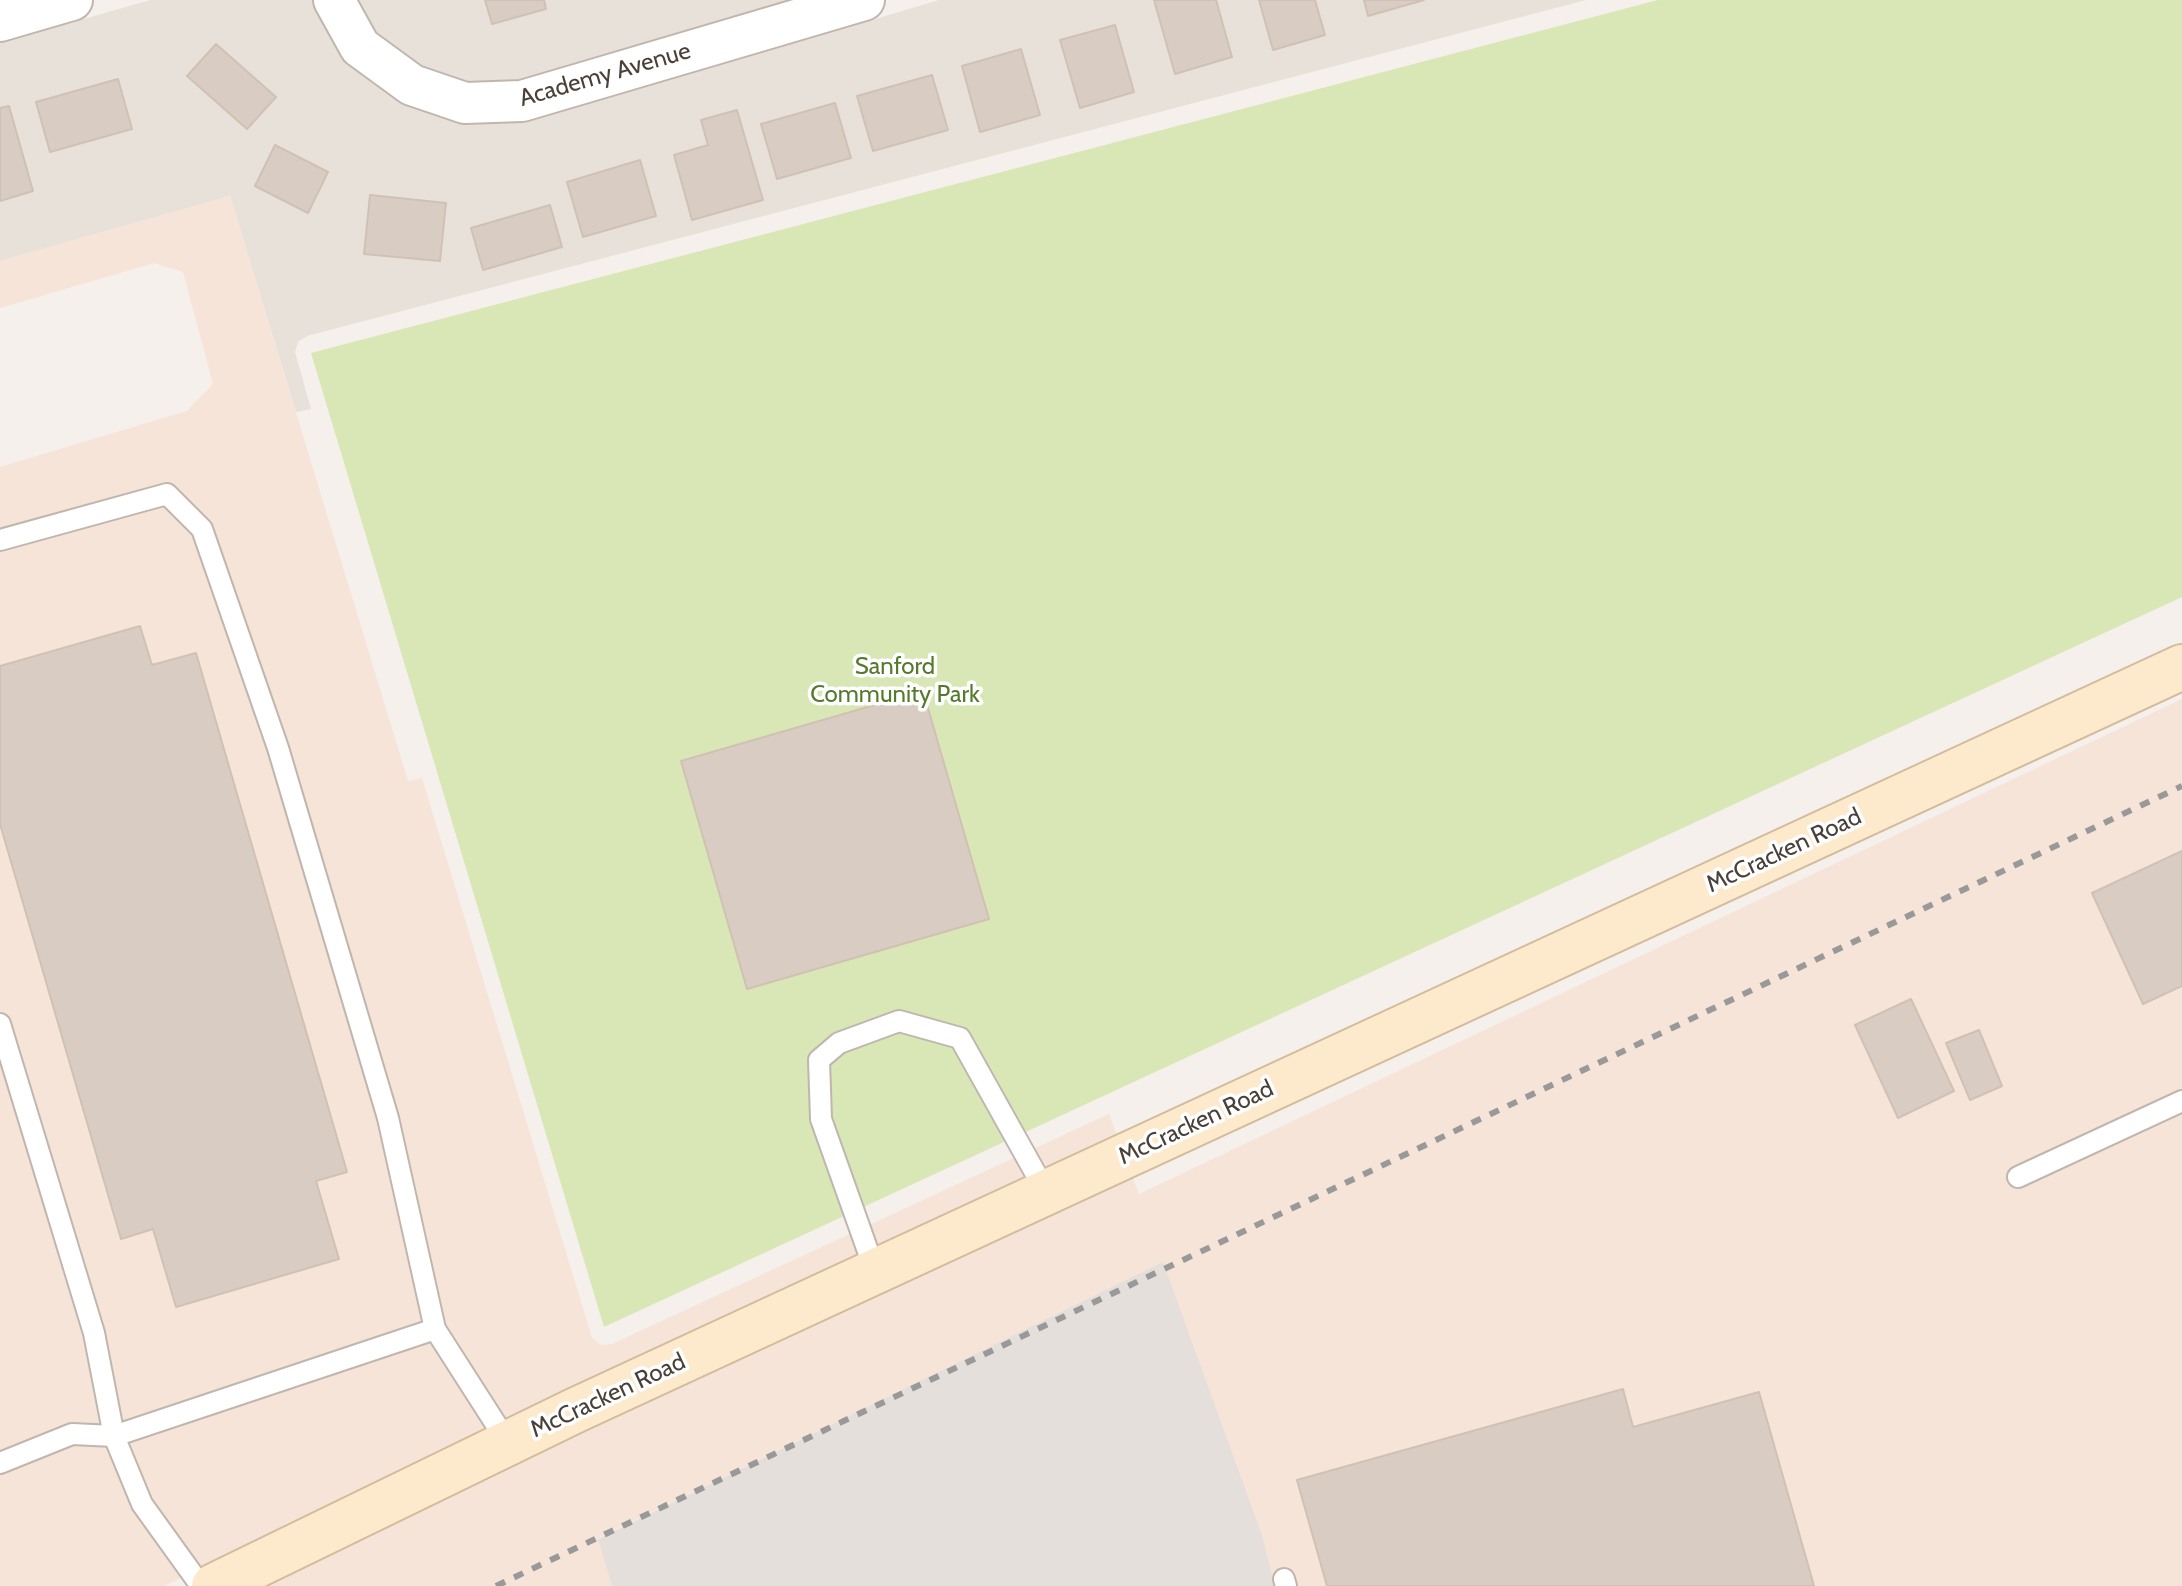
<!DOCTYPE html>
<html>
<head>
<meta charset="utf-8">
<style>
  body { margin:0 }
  canvas { display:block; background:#f5f0eb }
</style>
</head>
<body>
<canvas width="2182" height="1586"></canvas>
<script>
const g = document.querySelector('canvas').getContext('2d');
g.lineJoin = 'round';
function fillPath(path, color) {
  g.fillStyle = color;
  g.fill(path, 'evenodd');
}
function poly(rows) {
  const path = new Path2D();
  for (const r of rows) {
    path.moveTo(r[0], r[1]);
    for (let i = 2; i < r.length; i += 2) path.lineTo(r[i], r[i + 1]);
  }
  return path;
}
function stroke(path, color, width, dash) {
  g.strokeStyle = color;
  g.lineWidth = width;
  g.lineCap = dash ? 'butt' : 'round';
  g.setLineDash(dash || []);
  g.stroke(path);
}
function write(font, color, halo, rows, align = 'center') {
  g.font = font + ' Cabin,sans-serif';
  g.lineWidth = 7;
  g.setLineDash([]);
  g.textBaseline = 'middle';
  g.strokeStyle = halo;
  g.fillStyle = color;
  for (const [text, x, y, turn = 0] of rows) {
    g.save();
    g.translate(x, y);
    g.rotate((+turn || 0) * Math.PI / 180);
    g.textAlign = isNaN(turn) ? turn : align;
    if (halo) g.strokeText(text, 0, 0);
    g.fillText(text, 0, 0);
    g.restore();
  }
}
fillPath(poly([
  [150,0,316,0,344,58,350,65,402,102,461,124,528,122,939,0,1586,0,307,336,298,342,295,352,311,409,296,412,230,196,0,261,0,43],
  [354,0,789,0,518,80,466,82,419,65,373,32]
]), '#e8e1d9');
fillPath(poly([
  [230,196,408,781,422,778,592,1338,601,1345,612,1344,1109,1114,1117,1136,164,1586,0,1586,0,467,187,411,213,384,183,272,154,263,0,308,0,261],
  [2182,699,2182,1586,1275,1586,1262,1535,1163,1263,598,1538,612,1586,263,1586,584,1430,1132,1176,1139,1194]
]), '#f5e4d7');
fillPath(poly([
  [1163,1262,1262,1535,1275,1586,612,1586,598,1539]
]), '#e5dfdc');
fillPath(poly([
  [1658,0,2182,0,2182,597,604,1327,311,353]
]), '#d8e7b5');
const building = poly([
  [485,0,544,0,546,9,492,24,485,0],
  [1154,0,1216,0,1232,57,1175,74,1154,0],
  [1259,0,1315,0,1325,35,1273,50,1259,0],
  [1364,0,1424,0,1368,16,1364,0],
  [1115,25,1134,92,1080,108,1060,40,1115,25],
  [216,44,276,97,247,129,187,76,216,44],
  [1021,49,1040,115,980,132,962,66,1021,49],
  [932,75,948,130,873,151,857,96,932,75],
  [118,79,132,129,50,152,36,102,118,79],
  [835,103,851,158,777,179,761,124,835,103],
  [9,106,33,191,0,201,0,108,9,106],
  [737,110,763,200,692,220,674,155,708,145,701,120,737,110],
  [275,145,328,172,308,213,255,186,275,145],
  [640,160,656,216,583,237,567,182,640,160],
  [370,195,446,203,440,261,364,254,370,195],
  [550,205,562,247,483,270,471,228,550,205],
  [140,626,152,665,196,653,347,1172,316,1181,339,1259,176,1307,153,1229,121,1239,0,824,0,666,140,626],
  [923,691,989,919,747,989,681,761,923,691],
  [2182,851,2182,986,2143,1004,2092,893,2182,851],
  [1911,999,1954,1091,1898,1118,1855,1025,1911,999],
  [1979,1030,2002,1086,1970,1100,1946,1043,1979,1030],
  [1623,1389,1633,1427,1759,1392,1814,1586,1327,1586,1297,1480,1623,1389]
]);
fillPath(building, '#d9cdc3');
stroke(building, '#d1c1b4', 2);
const lane = poly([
  [0,540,167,494,202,529,278,748,388,1118,435,1329,508,1443],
  [0,1024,94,1333,114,1436,435,1329],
  [2018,1177,2182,1101],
  [875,1271,821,1119,819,1060,839,1043,899,1021,960,1038,1046,1192],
  [0,1463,72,1434,114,1436,142,1504,201,1586],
  [1284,1579,1286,1586]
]);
const street = poly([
  [334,0,360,47,412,85,465,103,522,101,864,0],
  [0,21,72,0]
]);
const secondary = poly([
  [214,1586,576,1410,2182,667]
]);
stroke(lane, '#c0b6ad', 24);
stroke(street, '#c0b6ad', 44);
stroke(secondary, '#d3bc9c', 48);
stroke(lane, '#fff', 20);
stroke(street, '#fff', 40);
stroke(secondary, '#fdeacc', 44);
stroke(poly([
  [496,1586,2182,786]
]), '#999', 6, [10, 10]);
write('24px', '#494039', '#fff', [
  ["Academy Avenue",605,75,-16],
  ["McCracken Road",1784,851,-25],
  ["McCracken Road",1196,1123,-25],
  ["McCracken Road",608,1396,-25]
]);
write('24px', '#567a2d', '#fff', [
  ["Sanford",895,667],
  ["Community Park",895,695]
]);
</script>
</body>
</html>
